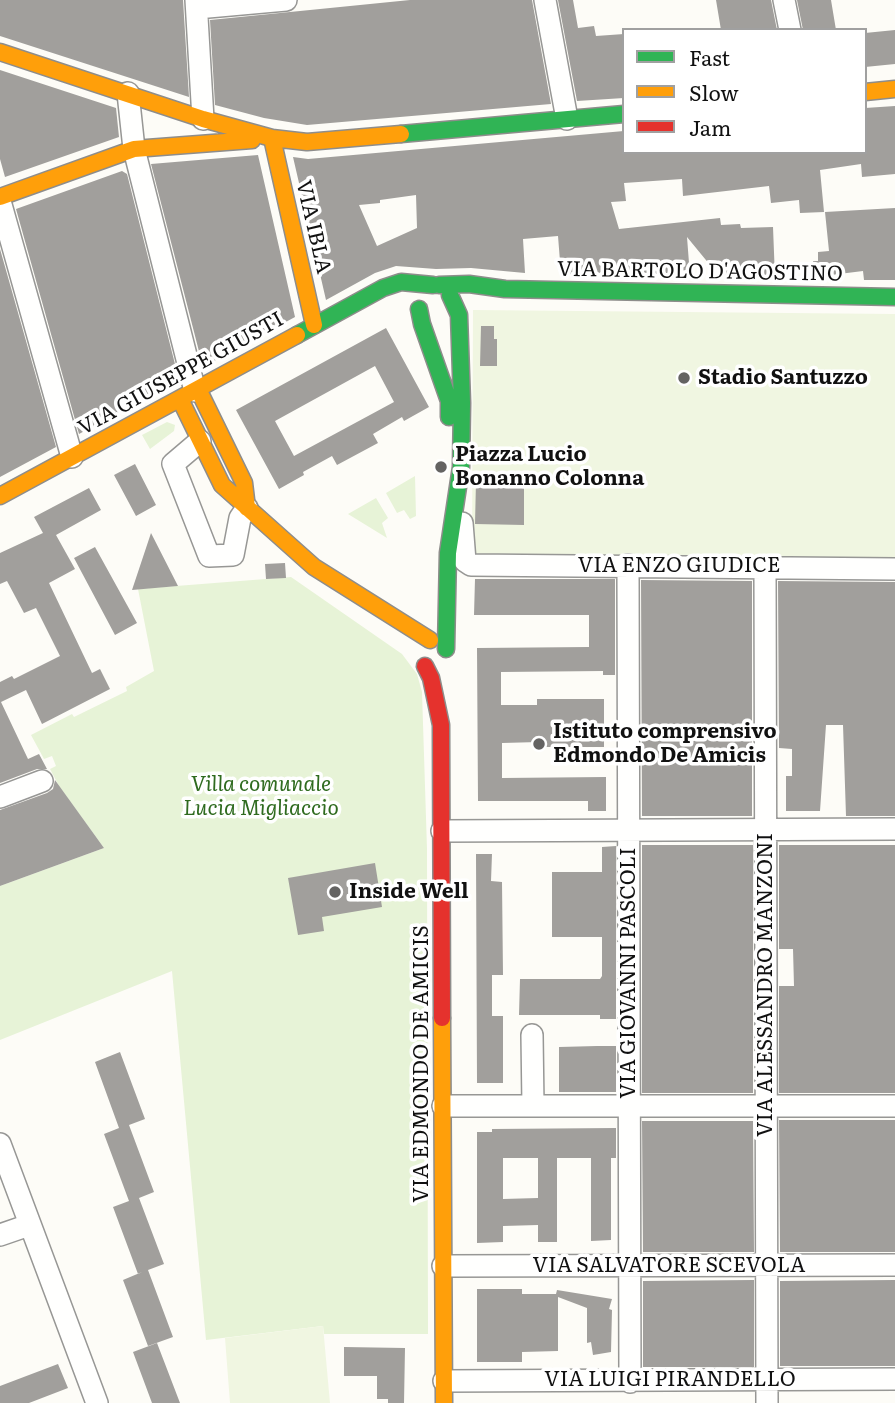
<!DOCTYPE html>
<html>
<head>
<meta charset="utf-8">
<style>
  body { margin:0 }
  #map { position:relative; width:895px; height:1403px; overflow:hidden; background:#fdfcf7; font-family:Literata,serif }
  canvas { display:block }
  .legend { position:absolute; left:622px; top:28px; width:245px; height:126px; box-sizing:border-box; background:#fff; border:2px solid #a0a0a0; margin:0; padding:9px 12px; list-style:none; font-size:21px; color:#111 }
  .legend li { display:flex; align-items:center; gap:14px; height:35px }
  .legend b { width:35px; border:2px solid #a0a0a0 }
</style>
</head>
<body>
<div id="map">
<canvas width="895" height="1403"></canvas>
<ul class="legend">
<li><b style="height:9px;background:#30b455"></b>Fast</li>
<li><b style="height:9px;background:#ff9f0a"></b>Slow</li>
<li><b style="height:9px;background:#e5322d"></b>Jam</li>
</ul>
</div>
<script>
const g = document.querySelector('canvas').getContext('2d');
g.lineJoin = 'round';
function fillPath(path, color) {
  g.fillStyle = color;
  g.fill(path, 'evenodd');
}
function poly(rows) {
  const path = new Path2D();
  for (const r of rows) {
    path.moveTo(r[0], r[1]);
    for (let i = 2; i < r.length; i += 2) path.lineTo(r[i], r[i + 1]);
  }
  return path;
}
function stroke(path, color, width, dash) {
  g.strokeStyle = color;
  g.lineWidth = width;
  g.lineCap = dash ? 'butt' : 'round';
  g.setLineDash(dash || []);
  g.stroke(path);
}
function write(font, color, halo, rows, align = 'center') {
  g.font = font + ' Literata,serif';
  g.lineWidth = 7;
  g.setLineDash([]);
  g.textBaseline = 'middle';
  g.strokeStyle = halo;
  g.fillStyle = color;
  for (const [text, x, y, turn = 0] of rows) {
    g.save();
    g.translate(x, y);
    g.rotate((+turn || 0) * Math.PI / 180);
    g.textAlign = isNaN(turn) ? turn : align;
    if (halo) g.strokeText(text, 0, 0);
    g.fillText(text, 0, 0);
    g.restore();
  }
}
fillPath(poly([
  [167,422,175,425,174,431,150,449,142,435],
  [415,476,416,516,410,519,404,510,397,513,386,493],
  [376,498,388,518,382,523,387,538,348,514],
  [291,577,402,654,417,674,422,692,427,849,428,1334,324,1334,323,1326,206,1340,172,971,0,1040,0,886,104,848,59,786,50,769,56,766,52,756,44,759,31,735,72,714,74,717,127,691,126,687,154,671,138,589]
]), '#e7f3d7');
fillPath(poly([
  [473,310,895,314,895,559,472,556],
  [323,1326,330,1403,230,1403,225,1338]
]), '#f0f6e1');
fillPath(poly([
  [0,0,183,0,189,97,0,36],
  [410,0,532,0,551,104,307,125,264,118,215,105,210,20],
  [558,0,573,0,578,28,594,26,596,36,624,34,624,98,577,101],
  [716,0,771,0,777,30,721,30],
  [797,0,831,0,836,30,803,30],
  [895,30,895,64,865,67,865,33],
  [0,70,116,108,119,137,5,177,0,159],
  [895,106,895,174,862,177,861,164,820,170,824,212,800,213,799,200,771,203,769,186,683,196,682,179,624,183,626,201,611,202,619,229,720,218,721,225,740,224,741,228,773,227,775,278,725,277,724,263,710,265,687,237,690,276,561,274,558,236,523,239,525,273,471,268,436,269,396,266,375,273,326,300,293,157,308,159,624,131,624,152,865,152,865,108],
  [416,195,417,228,377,246,359,205,380,203,380,200],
  [258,155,295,317,203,367,151,164],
  [122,171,127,174,179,380,79,434,16,209],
  [895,208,895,280,864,280,863,271,831,275,831,279,815,279,813,261,818,261,818,252,829,251,825,212],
  [0,249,56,447,0,477],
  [481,326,494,326,494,339,497,339,497,366,480,366],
  [386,328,429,407,404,421,402,417,373,434,378,443,337,465,332,456,303,472,304,475,279,489,236,410],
  [375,366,394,402,294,456,275,421],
  [135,464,156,505,136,516,114,475],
  [476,481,524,481,524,525,475,524],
  [89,488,101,510,56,535,75,569,49,583,92,673,100,669,110,689,42,724,26,690,1,702,28,759,39,754,47,769,37,769,0,783,0,682,12,676,14,679,60,656,36,608,24,613,7,581,0,584,0,553,43,533,34,517],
  [151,533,178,586,132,590],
  [95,547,137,623,115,635,74,558],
  [285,563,286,578,266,579,265,564],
  [475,579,615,579,615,675,603,675,603,671,501,672,501,705,537,705,537,699,604,699,604,747,539,747,539,742,502,743,502,778,606,777,606,811,588,811,588,801,478,801,477,648,589,647,589,615,474,615],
  [641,580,752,581,752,816,642,816],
  [778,581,895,582,895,816,846,816,843,725,826,725,820,811,786,811,786,776,792,776,792,749,779,748],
  [55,780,104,848,0,886,0,810,47,793,53,789],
  [642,845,753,845,753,1093,642,1093],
  [779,845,895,845,895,1093,779,1093,779,986,794,986,793,949,779,949],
  [616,846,616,1019,600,1019,600,1015,519,1015,520,979,600,979,602,976,602,937,552,937,552,872,602,872,602,847],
  [476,854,492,854,491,881,502,882,503,975,492,975,492,1016,503,1016,503,1083,477,1083],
  [375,863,382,907,322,917,324,931,298,935,288,878],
  [597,1046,616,1046,616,1092,559,1092,559,1047],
  [120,1052,145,1119,129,1125,154,1192,139,1198,164,1264,148,1270,173,1337,148,1346,123,1280,142,1272,138,1274,113,1207,129,1201,104,1134,119,1128,95,1062],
  [779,1120,895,1120,895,1252,780,1252],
  [642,1121,753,1121,754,1252,643,1252],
  [616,1128,616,1158,611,1158,611,1240,591,1241,591,1158,557,1158,557,1242,538,1242,538,1225,503,1226,503,1242,477,1243,477,1132,492,1132,492,1129],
  [503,1158,538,1158,538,1198,503,1199],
  [754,1280,754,1367,643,1367,643,1281],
  [895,1280,895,1366,780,1366,780,1281],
  [477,1289,522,1289,522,1294,556,1294,557,1290,612,1299,609,1309,612,1310,611,1352,593,1355,591,1342,587,1343,587,1308,558,1297,558,1351,522,1352,522,1362,477,1362],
  [157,1343,180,1403,152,1403,133,1352],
  [344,1347,405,1348,404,1403,388,1403,388,1399,377,1399,377,1376,344,1376],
  [58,1364,68,1388,29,1403,0,1403,0,1386]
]), '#a19f9c');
const street = poly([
  [196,0,203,119],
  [545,0,567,119],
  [784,0,790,30],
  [197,8,286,0],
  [128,93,134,149,195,391],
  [0,201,72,457],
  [200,441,173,464,209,556,233,555,240,518,247,508],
  [462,523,465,561,471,565,895,569],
  [628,565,630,1382],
  [765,567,767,1403],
  [0,797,42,781],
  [442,831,895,829],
  [532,1035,533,1106],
  [443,1106,895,1106],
  [0,1144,97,1403],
  [0,1235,29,1225],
  [443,1266,895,1265],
  [444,1381,895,1379]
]);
const fast = poly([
  [401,134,624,114],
  [439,285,469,284,505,289,895,297],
  [419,309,422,324,449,401,449,417],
  [297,335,383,288,401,282,433,285],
  [446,649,448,553,461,467,462,403,459,315,450,295]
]);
const slow = poly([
  [0,52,203,119,272,138,307,142,401,134],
  [865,92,895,89],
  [272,138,314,325],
  [0,197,134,149,252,140],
  [198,389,244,483,247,508],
  [180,399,222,485,314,567,430,640],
  [0,496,297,335],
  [442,1018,444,1403]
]);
const jam = poly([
  [425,666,431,678,441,725,442,1018]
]);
stroke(street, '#979795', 24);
stroke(fast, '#8e8d8b', 19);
stroke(slow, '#8e8d8b', 19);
stroke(jam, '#8e8d8b', 19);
stroke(street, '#fffffe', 21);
stroke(fast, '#30b455', 16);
stroke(slow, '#ff9f0a', 16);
stroke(jam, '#e5322d', 16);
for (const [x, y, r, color] of [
  [684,378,7,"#646362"],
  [441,467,7,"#646362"],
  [539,744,7,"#646362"],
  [335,892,7,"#646362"]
]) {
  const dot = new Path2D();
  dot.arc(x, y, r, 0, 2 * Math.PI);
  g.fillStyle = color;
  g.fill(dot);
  stroke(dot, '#fff', 2.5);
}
write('21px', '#111', '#fff', [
  ["VIA IBLA",313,227,77],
  ["VIA BARTOLO D'AGOSTINO",700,272,1],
  ["VIA GIUSEPPE GIUSTI",181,374,-29],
  ["VIA ENZO GIUDICE",679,566],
  ["VIA GIOVANNI PASCOLI",629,973,-90],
  ["VIA ALESSANDRO MANZONI",766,985,-90],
  ["VIA EDMONDO DE AMICIS",422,1064,-90],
  ["VIA SALVATORE SCEVOLA",669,1266],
  ["VIA LUIGI PIRANDELLO",670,1380]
]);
write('bold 21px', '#111', '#fff', [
  ["Stadio Santuzzo",698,378],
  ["Piazza Lucio",455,455],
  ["Bonanno Colonna",455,479],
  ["Istituto comprensivo",553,732],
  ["Edmondo De Amicis",553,756],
  ["Inside Well",349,892]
], 'left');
write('italic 21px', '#2f6b1f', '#fff', [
  ["Villa comunale",261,785],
  ["Lucia Migliaccio",261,809]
]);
</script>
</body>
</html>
